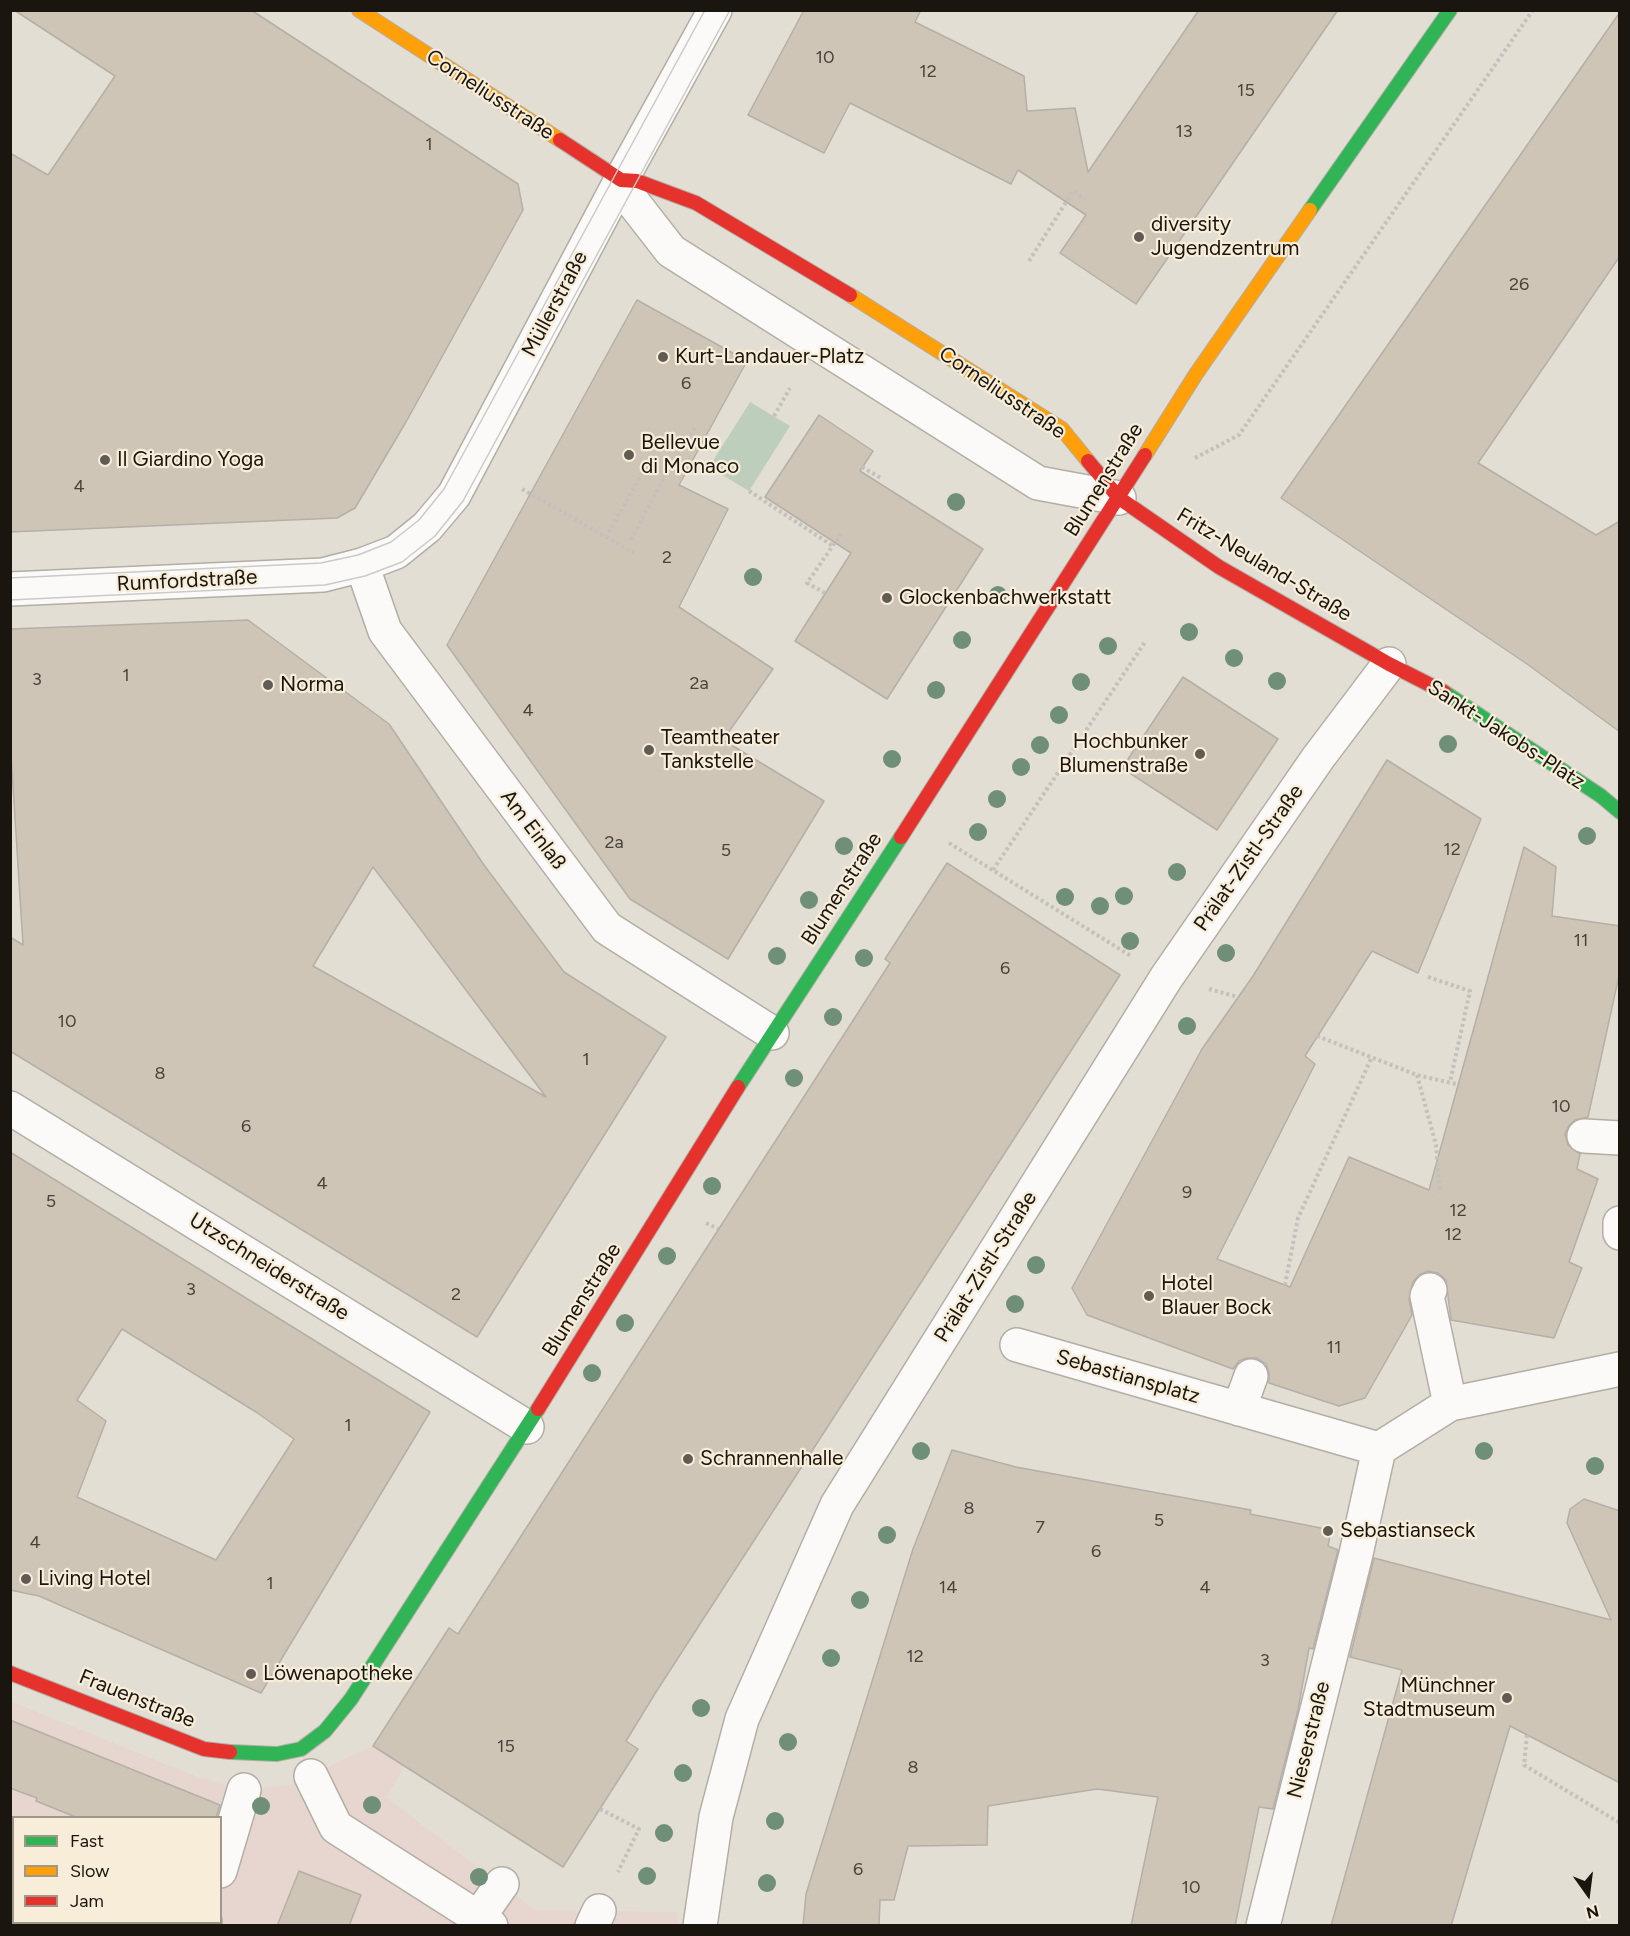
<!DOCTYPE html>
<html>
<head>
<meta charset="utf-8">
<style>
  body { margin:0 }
  #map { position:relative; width:1630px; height:1936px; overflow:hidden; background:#e3ded3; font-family:Figtree,sans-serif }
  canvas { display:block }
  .frame { position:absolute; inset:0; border:12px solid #1a160f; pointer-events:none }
  .legend { position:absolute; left:12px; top:1816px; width:210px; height:108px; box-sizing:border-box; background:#f7edd9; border:2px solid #9f9788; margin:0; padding:8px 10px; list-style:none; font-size:18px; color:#1a160f }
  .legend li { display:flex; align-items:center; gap:12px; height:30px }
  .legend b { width:30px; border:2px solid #9f9788 }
  .north { position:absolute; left:1558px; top:1864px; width:60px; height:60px; -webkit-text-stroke:4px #f7edd9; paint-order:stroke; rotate:166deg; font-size:16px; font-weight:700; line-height:24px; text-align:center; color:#1a160f }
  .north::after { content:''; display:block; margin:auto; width:21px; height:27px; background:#1a160f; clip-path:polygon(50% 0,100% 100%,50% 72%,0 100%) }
</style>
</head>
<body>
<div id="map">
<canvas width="1630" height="1936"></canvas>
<div class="frame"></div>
<ul class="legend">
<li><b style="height:8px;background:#30b455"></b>Fast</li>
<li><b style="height:8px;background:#ff9f0a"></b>Slow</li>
<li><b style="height:8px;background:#e5322d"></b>Jam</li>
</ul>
<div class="north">N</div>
</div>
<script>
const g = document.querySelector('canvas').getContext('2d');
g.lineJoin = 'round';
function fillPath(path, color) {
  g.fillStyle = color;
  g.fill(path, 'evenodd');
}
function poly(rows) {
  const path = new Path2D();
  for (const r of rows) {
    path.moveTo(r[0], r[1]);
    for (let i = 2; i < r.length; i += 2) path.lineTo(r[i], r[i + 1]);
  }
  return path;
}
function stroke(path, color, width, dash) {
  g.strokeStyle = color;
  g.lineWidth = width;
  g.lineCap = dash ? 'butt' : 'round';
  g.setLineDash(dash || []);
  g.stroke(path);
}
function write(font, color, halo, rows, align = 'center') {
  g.font = font + ' Figtree,sans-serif';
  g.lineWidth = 4.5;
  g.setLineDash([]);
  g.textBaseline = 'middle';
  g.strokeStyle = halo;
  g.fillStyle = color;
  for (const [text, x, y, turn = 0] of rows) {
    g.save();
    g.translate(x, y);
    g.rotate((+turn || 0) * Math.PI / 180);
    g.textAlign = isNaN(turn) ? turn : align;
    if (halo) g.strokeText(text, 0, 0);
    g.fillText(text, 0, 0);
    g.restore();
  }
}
fillPath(poly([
  [10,1701,200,1778,244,1790,289,1785,373,1746,404,1766,387,1798,535,1910,677,1912,677,1925,11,1925],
  [14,1818,220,1818,220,1922,14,1922]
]), '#e7d6cf');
fillPath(poly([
  [750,402,790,426,749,491,709,467]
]), '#becebc');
const building = poly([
  [14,10,251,10,518,184,523,210,406,422,355,508,337,518,10,532,10,153,48,175,115,76,14,10],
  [804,10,921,10,915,22,1024,76,1027,111,1075,108,1088,172,1199,10,1338,10,1136,304,1060,253,1086,215,1018,170,1011,184,850,103,824,153,748,115,804,10],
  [1620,12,1620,256,1478,463,1596,535,1620,521,1620,732,1527,664,1281,498,1620,12],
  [637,300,747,361,679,485,728,509,679,607,773,669,723,740,824,801,728,959,630,899,447,645,637,300],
  [819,415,873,451,860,471,983,549,887,699,795,641,851,553,765,497,819,415],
  [248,620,389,724,484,865,564,972,666,1037,477,1337,10,1051,10,937,23,945,10,738,10,629,248,620],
  [373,867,412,918,546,1097,313,966,373,867],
  [1183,677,1278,739,1217,830,1122,768,1183,677],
  [1387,760,1481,819,1418,973,1372,951,1305,1056,1315,1064,1217,1259,1290,1287,1349,1157,1429,1190,1524,847,1556,867,1552,916,1620,926,1620,971,1588,1117,1575,1120,1569,1125,1565,1134,1568,1145,1580,1154,1577,1169,1598,1179,1569,1262,1582,1268,1554,1338,1451,1320,1446,1280,1438,1273,1428,1271,1419,1275,1413,1282,1409,1299,1412,1315,1365,1398,1339,1406,1269,1383,1269,1373,1266,1364,1257,1358,1247,1358,1239,1361,1233,1369,1087,1315,1072,1288,1202,1049,1253,976,1387,760],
  [947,863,1120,975,656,1692,626,1741,638,1749,563,1867,373,1746,449,1628,458,1634,890,963,885,959,947,863],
  [10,1152,430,1412,261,1693,39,1596,10,1590,10,1152],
  [122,1329,256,1412,294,1439,216,1560,77,1497,106,1421,77,1400,122,1329],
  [952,1450,1016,1467,1251,1510,1250,1514,1331,1530,1328,1546,1338,1550,1313,1649,1309,1648,1298,1710,1273,1809,1259,1807,1235,1926,1131,1926,1158,1797,1097,1789,988,1806,987,1845,908,1846,894,1900,880,1900,879,1926,803,1926,806,1894,857,1730,913,1549,952,1450],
  [1584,1499,1620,1511,1620,1783,1510,1726,1451,1926,1331,1926,1402,1670,1350,1657,1374,1558,1611,1620,1567,1523,1570,1509,1584,1499],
  [10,1720,220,1805,216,1818,78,1818,36,1801,37,1798,10,1788,10,1720],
  [299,1871,361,1895,349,1926,277,1926,299,1871]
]);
fillPath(building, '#cec5b7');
stroke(building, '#b4afa7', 1.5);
const street = poly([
  [621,180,629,197,671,251,1038,483,1119,498],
  [362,565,385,631,607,928,772,1033],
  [10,589,323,575,362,565,396,552,427,527,454,495,621,180,715,10],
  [10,1108,527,1427],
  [1584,1136,1620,1138],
  [1620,1223,1620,1233],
  [1430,1290,1427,1296,1450,1404],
  [1017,1345,1379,1449,1450,1404,1620,1369],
  [1239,1409,1251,1376],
  [311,1776,336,1827,491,1926],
  [220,1871,244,1790],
  [478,1918,502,1884],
  [203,1926,205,1922],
  [592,1926,599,1911],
  [700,1926,716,1817,742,1719,837,1505,1166,978,1318,758,1389,664],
  [1263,1926,1356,1554,1379,1449]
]);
const fast = poly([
  [1310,210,1450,10],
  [1444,692,1601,796,1620,812],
  [738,1087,901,837],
  [230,1752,277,1754,301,1749,325,1731,351,1699,538,1409]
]);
const slow = poly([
  [359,10,560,140],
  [850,295,1062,429,1088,461],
  [1145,455,1196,374,1310,210]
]);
const jam = poly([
  [560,140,621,180,637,181,696,203,850,295],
  [1088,461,1119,498,1219,567,1389,664,1444,692],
  [901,837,1145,455],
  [538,1409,738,1087],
  [10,1673,204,1749,230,1752]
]);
stroke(street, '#b2aea5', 36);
stroke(fast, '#b2aea5', 16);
stroke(slow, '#b2aea5', 16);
stroke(jam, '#b2aea5', 16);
stroke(poly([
  [1029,261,1073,191,1085,199],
  [774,416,790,388],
  [1195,458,1239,435,1533,10],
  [862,467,881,478],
  [665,476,695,427],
  [522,489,606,537,647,465,665,476,630,541],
  [749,491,833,546],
  [606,537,634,553],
  [825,593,807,583,841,534],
  [949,843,1131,956],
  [993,870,1145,642],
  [1428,977,1470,991,1450,1082],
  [1209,989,1238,997],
  [1317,1036,1417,1075,1460,1085],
  [1417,1075,1436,1145,1440,1193],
  [706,1223,718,1229],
  [1285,1285,1298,1218,1371,1059],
  [1527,1735,1524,1765,1620,1823],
  [600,1809,639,1829,618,1872]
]), '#c3c0bd', 4, [3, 3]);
stroke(street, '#fbfaf8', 33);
stroke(fast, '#30b455', 14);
stroke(slow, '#ff9f0a', 14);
stroke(jam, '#e5322d', 14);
stroke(poly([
  [10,578,321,563,358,555,391,542,419,520,444,489,705,10],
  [10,600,325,585,365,576,402,562,435,536,463,501,730,10]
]), '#cbcac7', 1.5);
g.fillStyle = '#6f8f79';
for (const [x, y] of [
  [956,502],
  [753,577],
  [998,595],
  [1189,632],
  [962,640],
  [1108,646],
  [1234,658],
  [1277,681],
  [1081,682],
  [936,690],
  [1059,715],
  [1448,744],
  [1040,745],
  [892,759],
  [1021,767],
  [997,799],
  [978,832],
  [1587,836],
  [844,846],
  [1177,872],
  [1124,896],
  [1065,897],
  [809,900],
  [1100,906],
  [1130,941],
  [1226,953],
  [777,956],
  [864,958],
  [833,1017],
  [1187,1026],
  [794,1078],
  [712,1186],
  [667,1256],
  [1036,1265],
  [1015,1304],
  [625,1323],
  [592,1373],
  [921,1451],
  [1484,1451],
  [1595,1466],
  [887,1535],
  [860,1600],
  [831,1658],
  [701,1708],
  [788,1742],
  [683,1773],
  [372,1805],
  [261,1806],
  [775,1821],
  [664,1833],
  [647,1876],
  [479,1877],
  [767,1883]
]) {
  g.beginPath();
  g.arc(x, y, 9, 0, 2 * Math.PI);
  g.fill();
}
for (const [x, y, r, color] of [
  [1139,237,6,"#605c54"],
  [663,357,6,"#605c54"],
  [629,455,6,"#605c54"],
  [105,460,6,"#605c54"],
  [887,598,6,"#605c54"],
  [268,685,6,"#605c54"],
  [649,750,6,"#605c54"],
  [1200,754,6,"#605c54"],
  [1149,1296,6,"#605c54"],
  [688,1459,6,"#605c54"],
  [1328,1531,6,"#605c54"],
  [26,1579,6,"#605c54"],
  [251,1674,6,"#605c54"],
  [1507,1698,6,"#605c54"]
]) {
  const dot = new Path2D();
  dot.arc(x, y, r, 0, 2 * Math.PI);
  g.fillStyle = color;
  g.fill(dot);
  stroke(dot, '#f7edd9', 2);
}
write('18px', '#49443b', null, [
  ["10",825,58],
  ["12",928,72],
  ["15",1246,91],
  ["13",1184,132],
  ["1",429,145],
  ["26",1519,285],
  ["6",686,384],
  ["4",79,487],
  ["2",667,558],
  ["1",126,676],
  ["3",37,680],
  ["2a",699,684],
  ["4",528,711],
  ["2a",614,843],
  ["12",1452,850],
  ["5",726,851],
  ["11",1581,941],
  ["6",1005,969],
  ["10",67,1022],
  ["1",586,1060],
  ["8",160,1074],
  ["10",1561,1107],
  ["6",246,1127],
  ["4",322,1184],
  ["9",1187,1193],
  ["5",51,1202],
  ["12",1458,1211],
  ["12",1453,1235],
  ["3",191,1290],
  ["2",456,1295],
  ["11",1334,1348],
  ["1",348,1426],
  ["8",969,1509],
  ["5",1159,1521],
  ["7",1040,1528],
  ["4",35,1543],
  ["6",1096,1552],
  ["1",270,1584],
  ["14",948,1588],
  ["4",1205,1588],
  ["12",915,1657],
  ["3",1265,1661],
  ["15",506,1747],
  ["8",913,1768],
  ["6",858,1870],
  ["10",1191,1888]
]);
write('21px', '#1a160f', '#f7edd9', [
  ["Corneliusstraße",490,95,33],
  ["Müllerstraße",555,304,-62],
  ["Corneliusstraße",1002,393,34],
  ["Blumenstraße",1104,480,-58],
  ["Fritz-Neuland-Straße",1264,565,31],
  ["Rumfordstraße",187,581,-3],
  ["Sankt-Jakobs-Platz",1506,735,33],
  ["Am Einlaß",533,830,53],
  ["Prälat-Zistl-Straße",1249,858,-55],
  ["Blumenstraße",842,889,-57],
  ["Utzschneiderstraße",269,1267,32],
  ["Prälat-Zistl-Straße",986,1267,-58],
  ["Blumenstraße",582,1300,-58],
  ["Sebastiansplatz",1128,1377,16],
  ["Frauenstraße",137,1699,22],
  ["Nieserstraße",1309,1740,-76]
]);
write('21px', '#1a160f', '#f7edd9', [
  ["diversity",1151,225],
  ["Jugendzentrum",1151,249],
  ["Kurt-Landauer-Platz",675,357],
  ["Bellevue",641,443],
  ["di Monaco",641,467],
  ["Il Giardino Yoga",117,460],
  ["Glockenbachwerkstatt",899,598],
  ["Norma",280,685],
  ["Teamtheater",661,738],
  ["Tankstelle",661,762],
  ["Hochbunker",1188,742,"right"],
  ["Blumenstraße",1188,766,"right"],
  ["Hotel",1161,1284],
  ["Blauer Bock",1161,1308],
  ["Schrannenhalle",700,1459],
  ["Sebastianseck",1340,1531],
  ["Living Hotel",38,1579],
  ["Löwenapotheke",263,1674],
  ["Münchner",1495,1686,"right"],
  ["Stadtmuseum",1495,1710,"right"]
], 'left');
</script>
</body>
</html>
